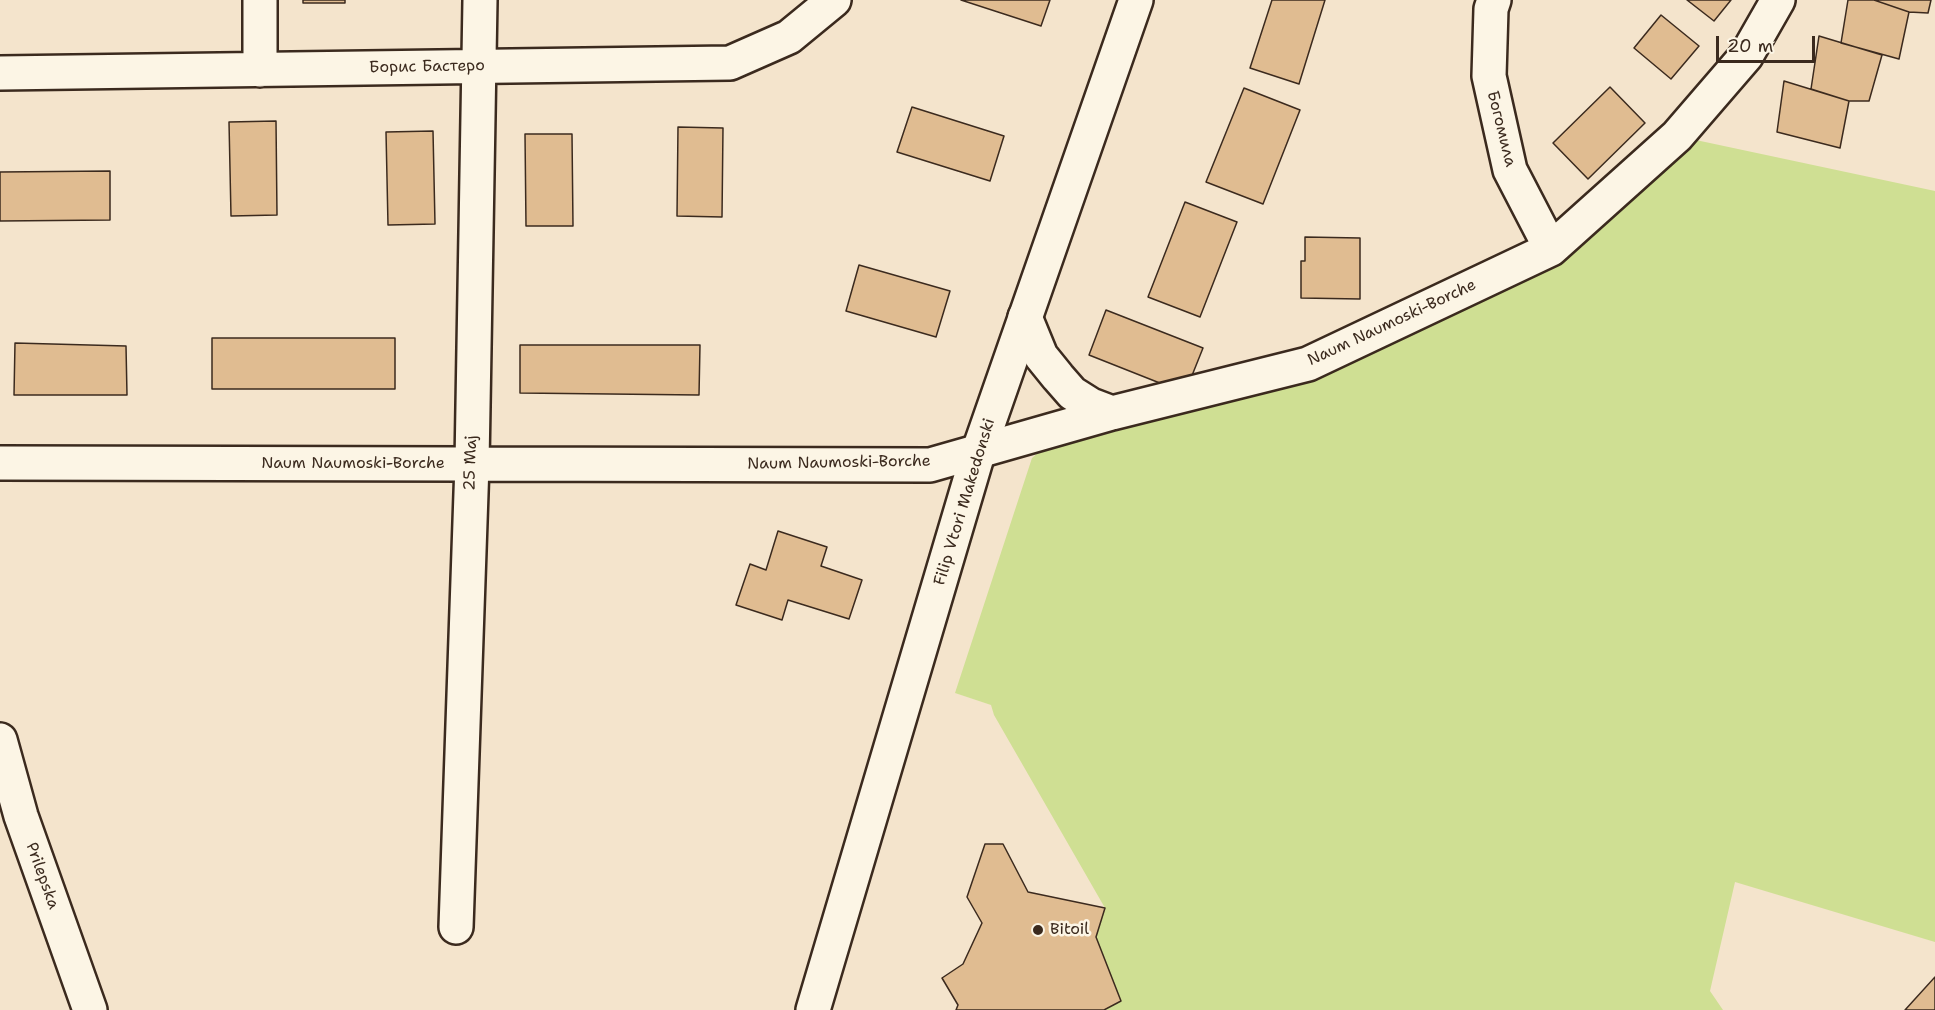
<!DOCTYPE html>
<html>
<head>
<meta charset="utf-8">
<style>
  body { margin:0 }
  #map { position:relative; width:1935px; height:1010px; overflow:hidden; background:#f4e4cc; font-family:"Shantell Sans",sans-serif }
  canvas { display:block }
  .scale { position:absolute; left:1716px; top:36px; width:99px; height:27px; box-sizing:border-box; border:3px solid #3b2a1e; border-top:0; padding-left:8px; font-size:18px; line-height:21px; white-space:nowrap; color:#3b2a1e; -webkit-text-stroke:4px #fcf5e5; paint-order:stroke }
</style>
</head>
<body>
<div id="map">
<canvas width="1935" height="1010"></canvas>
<div class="scale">20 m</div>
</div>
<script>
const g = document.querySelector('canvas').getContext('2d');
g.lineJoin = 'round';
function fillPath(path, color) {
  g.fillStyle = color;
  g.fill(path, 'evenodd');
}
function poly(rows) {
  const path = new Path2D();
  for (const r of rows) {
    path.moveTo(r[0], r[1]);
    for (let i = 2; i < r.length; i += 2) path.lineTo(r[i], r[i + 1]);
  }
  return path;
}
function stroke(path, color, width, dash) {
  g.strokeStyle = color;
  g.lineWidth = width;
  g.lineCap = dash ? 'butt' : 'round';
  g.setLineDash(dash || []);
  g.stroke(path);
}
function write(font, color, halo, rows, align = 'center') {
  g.font = font + ' "Shantell Sans",sans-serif';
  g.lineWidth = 5;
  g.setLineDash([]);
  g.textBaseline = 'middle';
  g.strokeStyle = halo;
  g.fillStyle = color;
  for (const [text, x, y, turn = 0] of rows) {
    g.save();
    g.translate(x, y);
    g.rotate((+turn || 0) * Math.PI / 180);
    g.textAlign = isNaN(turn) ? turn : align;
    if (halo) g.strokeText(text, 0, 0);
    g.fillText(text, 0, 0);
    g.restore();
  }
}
fillPath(poly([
  [1677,136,1935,191,1935,942,1735,882,1710,991,1723,1010,1104,1010,1121,1001,1096,937,1105,908,994,715,991,705,955,693,1032,458,1071,424,1308,364,1551,249]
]), '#cfdf93');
const building = poly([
  [303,0,345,0,345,3,303,3,303,0],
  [961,0,1050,0,1041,26,961,0],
  [1272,0,1325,0,1299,84,1250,68,1272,0],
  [1687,0,1731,0,1714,21,1687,0],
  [1848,0,1874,0,1909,12,1899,59,1841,43,1848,0],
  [1874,0,1931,0,1928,13,1909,12,1874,0],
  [1661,15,1699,46,1671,79,1634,48,1661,15],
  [1819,36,1882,55,1869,101,1849,101,1811,89,1819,36],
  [1784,81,1849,101,1840,148,1777,132,1784,81],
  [1610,87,1645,123,1588,179,1553,143,1610,87],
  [1244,88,1300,110,1263,204,1206,182,1244,88],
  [912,107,1004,136,990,181,897,152,912,107],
  [276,121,277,215,231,216,229,122,276,121],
  [678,127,723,128,722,217,677,216,678,127],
  [433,131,435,224,388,225,386,132,433,131],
  [525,134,572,134,573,226,526,226,525,134],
  [110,171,110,220,0,221,0,172,110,171],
  [1185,202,1237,222,1200,317,1148,297,1185,202],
  [1305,237,1360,238,1360,299,1301,298,1301,261,1305,261,1305,237],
  [859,265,950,291,936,337,846,311,859,265],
  [1106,310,1203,348,1185,393,1089,355,1106,310],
  [212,338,395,338,395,389,212,389,212,338],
  [15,343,126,346,127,395,14,395,15,343],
  [520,345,700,345,699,395,520,393,520,345],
  [778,531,827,547,821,566,862,580,849,619,788,600,782,620,736,605,750,564,766,570,778,531],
  [985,844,1003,844,1028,892,1105,908,1096,937,1121,1001,1104,1010,956,1010,958,1005,942,978,963,964,982,923,967,897,985,844],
  [1935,977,1935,1010,1905,1010,1935,977]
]);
fillPath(building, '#e0bc91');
stroke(building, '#3b2a1e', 1.5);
const street = poly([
  [1494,0,1491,9,1489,76,1510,170,1551,249],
  [260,70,260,0],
  [0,73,730,63,789,37,834,0],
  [1025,317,1041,356,1058,377,1072,393,1091,405,1112,413],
  [0,463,930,465,1112,413,1308,364,1551,249,1677,136,1746,56,1778,0],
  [456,927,472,464,480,0]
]);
const secondary = poly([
  [0,740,21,816,90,1010],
  [813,1010,979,450,1136,0]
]);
stroke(street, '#3b2a1e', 38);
stroke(secondary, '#3b2a1e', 38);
stroke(street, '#fcf5e5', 33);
stroke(secondary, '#fcf5e5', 33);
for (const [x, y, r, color] of [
  [1038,930,6,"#3b2a1e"]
]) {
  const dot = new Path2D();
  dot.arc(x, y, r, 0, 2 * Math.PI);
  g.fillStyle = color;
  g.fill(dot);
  stroke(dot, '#fcf5e5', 2);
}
write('16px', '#3b2a1e', '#fcf5e5', [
  ["Борис Бастеро",427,67,-1],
  ["Богомила",1501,129,76],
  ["Naum Naumoski-Borche",1392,323,-25],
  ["25 Maj",471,463,-88],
  ["Naum Naumoski-Borche",839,463,-1],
  ["Naum Naumoski-Borche",353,464],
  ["Filip Vtori Makedonski",965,502,-73],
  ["Prilepska",42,876,70]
]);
write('16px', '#3b2a1e', '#fcf5e5', [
  ["Bitoil",1050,930]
], 'left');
</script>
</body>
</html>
